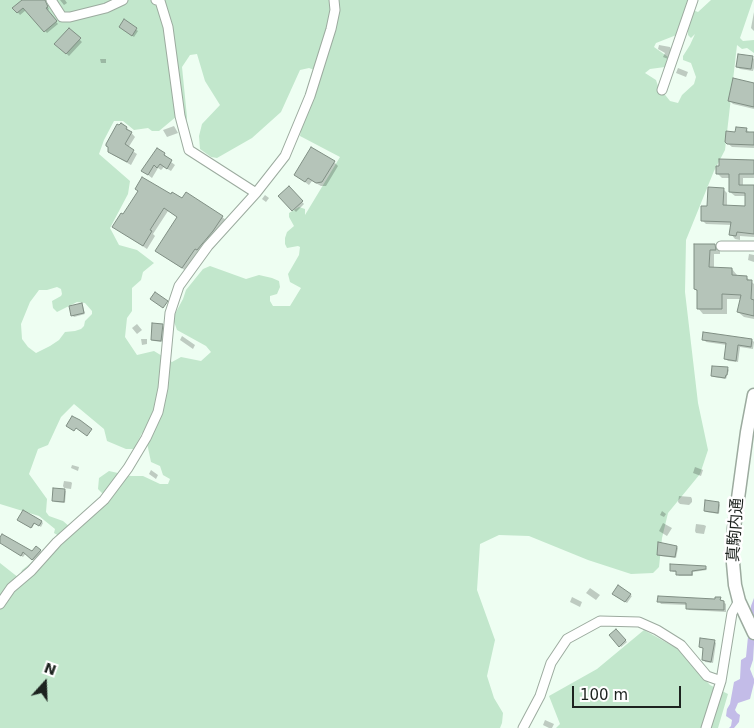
<!DOCTYPE html>
<html>
<head>
<meta charset="utf-8">
<style>
  body { margin:0 }
  #map { position:relative; width:754px; height:728px; overflow:hidden; background:#eefef2; font-family:"DejaVu Sans",sans-serif }
  canvas { display:block }
  .north { position:absolute; left:20px; top:658px; width:50px; height:50px; -webkit-text-stroke:4px #fff; paint-order:stroke; rotate:20deg; font-size:14px; font-weight:700; line-height:20px; text-align:center; color:#1d231f }
  .north::after { content:''; display:block; margin:auto; width:18px; height:22px; background:#1d231f; clip-path:polygon(50% 0,100% 100%,50% 72%,0 100%) }
  .scale { position:absolute; left:572px; top:686px; width:109px; height:22px; box-sizing:border-box; border:2px solid #1d231f; border-top:0; padding-left:6px; font-size:15px; line-height:18px; white-space:nowrap; color:#1d231f; -webkit-text-stroke:4px #fff; paint-order:stroke }
</style>
</head>
<body>
<div id="map">
<canvas width="754" height="728"></canvas>
<div class="north">N</div>
<div class="scale">100 m</div>
</div>
<script>
const g = document.querySelector('canvas').getContext('2d');
g.lineJoin = 'round';
function fillPath(path, color) {
  g.fillStyle = color;
  g.fill(path, 'evenodd');
}
function poly(rows) {
  const path = new Path2D();
  for (const r of rows) {
    path.moveTo(r[0], r[1]);
    for (let i = 2; i < r.length; i += 2) path.lineTo(r[i], r[i + 1]);
  }
  return path;
}
function stroke(path, color, width, dash) {
  g.strokeStyle = color;
  g.lineWidth = width;
  g.lineCap = dash ? 'butt' : 'round';
  g.setLineDash(dash || []);
  g.stroke(path);
}
function write(font, color, halo, rows, align = 'center') {
  g.font = font + ' "DejaVu Sans","Noto Sans JP",sans-serif';
  g.lineWidth = 5;
  g.setLineDash([]);
  g.textBaseline = 'middle';
  g.strokeStyle = halo;
  g.fillStyle = color;
  for (const [text, x, y, turn = 0] of rows) {
    g.save();
    g.translate(x, y);
    g.rotate((+turn || 0) * Math.PI / 180);
    g.textAlign = isNaN(turn) ? turn : align;
    if (halo) g.strokeText(text, 0, 0);
    g.fillText(text, 0, 0);
    g.restore();
  }
}
fillPath(poly([
  [0,0,690,0,690,9,698,12,711,0,753,0,740,38,743,41,754,40,754,53,747,48,742,49,737,45,725,150,714,171,686,240,685,292,698,403,708,450,700,474,668,513,662,538,659,567,653,573,631,574,588,560,529,536,499,535,480,544,477,590,495,640,487,676,494,698,503,713,502,723,500,728,0,728,0,563,19,578,22,570,103,507,109,500,98,489,99,478,109,471,131,476,143,476,160,484,168,484,170,479,163,475,160,466,151,462,147,443,152,431,142,433,134,449,126,449,107,441,104,429,74,404,61,417,48,445,38,449,29,474,47,499,46,512,49,516,63,521,70,527,59,536,54,533,55,529,39,516,0,504],
  [680,31,688,31,688,35,691,38,695,34,690,45,683,56,683,60,691,63,696,77,694,84,682,95,678,103,670,101,658,86,656,80,645,73,650,69,665,67,671,59,654,47,656,43,679,34],
  [197,54,205,81,220,105,202,124,199,136,200,149,211,157,217,158,252,138,281,112,300,70,309,68,320,72,302,123,300,136,340,157,305,215,305,209,299,207,289,213,289,217,294,226,287,232,285,238,285,244,287,248,298,246,300,247,299,255,288,274,290,282,301,288,290,306,273,306,270,301,270,296,277,294,280,287,279,281,272,278,259,275,246,279,210,266,203,269,186,290,183,299,176,312,173,319,177,330,206,346,211,352,201,361,181,357,172,362,154,351,137,355,125,337,127,318,132,311,132,288,141,280,143,272,154,263,137,250,119,245,110,228,128,194,130,181,99,154,104,140,114,121,123,121,134,130,148,128,152,131,159,131,177,116,186,125,187,117,182,67,190,55],
  [57,287,61,289,62,294,61,296,52,301,53,308,57,312,77,302,85,303,92,311,92,314,85,321,84,326,81,329,75,331,65,332,59,340,50,346,36,353,28,347,22,339,21,324,30,302,39,290,47,290],
  [644,630,678,649,710,685,728,694,718,728,556,728,560,724,549,696,597,669]
]), '#c2e7cc');
fillPath(poly([
  [754,598,754,644,753,660,750,669,754,679,754,683,750,699,738,703,735,710,737,713,740,715,739,722,734,728,729,728,731,726,732,720,726,716,727,709,730,704,734,682,740,679,741,660,746,657,751,606]
]), '#c3bce8');
fillPath(poly([
  [24,0,48,0,46,3,49,9,47,11,58,24,47,33,26,10,20,15,14,8],
  [60,0,65,0,67,3,64,5],
  [754,12,754,31,751,28],
  [125,21,138,31,134,37,122,29],
  [69,29,82,42,69,56,56,44],
  [659,45,670,47,671,49,668,59,663,57,665,53,658,49],
  [752,57,754,59,754,68,753,71,740,69,737,67],
  [100,59,106,59,106,63,101,63],
  [678,68,688,72,686,77,676,73],
  [754,84,754,109,733,104,729,100],
  [174,126,178,133,167,137,163,130],
  [127,128,135,137,128,148,137,154,131,165,113,155,109,151],
  [746,129,750,133,754,133,754,148,732,147,726,142,736,133],
  [164,154,168,158,167,159,175,165,171,171,164,167,161,170,158,168,152,178,143,171],
  [754,161,754,178,743,178,743,187,754,187,754,237,740,236,740,240,735,239,731,234,732,225,706,224,702,220,708,207,723,189,727,193,727,206,746,207,746,196,735,196,730,192,730,178,722,178,717,173],
  [334,162,338,166,326,186,321,186,312,181,309,185,295,175],
  [289,188,304,204,296,212,280,196],
  [265,195,269,198,266,202,262,199],
  [171,196,183,200,222,217,226,220,201,253,199,251,186,271,160,254,178,217,168,211,153,234,155,236,147,249,118,230],
  [696,245,715,245,720,251,720,254,714,254,714,269,732,269,737,275,737,277,746,277,754,284,754,319,744,317,738,312,741,299,727,299,727,314,703,314,698,308,698,292,695,289],
  [749,254,754,255,754,262,748,260],
  [81,305,83,306,85,314,74,317,72,315],
  [137,324,142,330,137,334,132,328],
  [162,325,164,327,162,342,154,341,152,340],
  [705,333,752,340,754,342,753,349,740,347,738,362,728,361,725,358,727,345,706,342,704,339],
  [182,336,195,345,193,349,180,340],
  [141,339,147,339,147,344,142,345],
  [727,368,729,370,726,379,714,377,712,376],
  [72,465,79,467,78,471,71,468],
  [695,467,703,470,701,476,693,473],
  [151,470,158,475,156,479,149,474],
  [64,481,71,482,72,483,71,489,64,488,63,486],
  [64,490,66,491,65,503,55,502,53,500],
  [679,496,691,497,692,499,692,502,689,505,680,504,678,502],
  [719,503,720,505,719,514,706,512,705,511],
  [662,511,666,514,664,517,660,515],
  [24,512,42,522,43,523,41,527,35,523,32,528,20,522],
  [663,523,672,528,667,536,659,531],
  [696,524,704,525,706,526,704,534,696,533,695,531],
  [0,540,32,553,36,548,43,553,35,562,26,553,23,557,1,543],
  [677,547,678,548,676,558,660,556,658,554],
  [705,567,707,570,693,572,693,576,679,576,677,574,678,572,673,572,671,570],
  [590,588,600,595,596,600,586,593],
  [630,595,632,596,627,603,615,596],
  [572,597,582,602,580,607,570,602],
  [720,599,726,604,726,612,689,610,687,608,687,605,661,604,659,601,716,600],
  [616,630,627,642,621,647,610,635],
  [701,639,715,642,716,643,713,663,705,662,704,660,705,649,701,647],
  [545,720,554,724,552,728,549,728,543,725]
]), '#0003');
const building = poly([
  [22,0,45,0,48,7,46,8,57,21,44,32,23,8,17,13,12,8,22,0],
  [124,19,137,28,132,36,119,27,124,19],
  [69,28,81,38,66,54,54,44,69,28],
  [738,54,753,56,751,69,736,67,738,54],
  [733,78,754,83,754,107,728,101,733,78],
  [121,123,127,127,126,129,132,132,125,144,134,150,127,162,108,152,108,147,106,146,106,144,117,124,119,125,121,123],
  [736,127,747,128,746,132,754,132,754,145,727,144,725,142,726,131,735,132,736,127],
  [311,147,335,161,322,182,316,183,308,178,305,182,294,175,311,147],
  [157,148,165,153,164,155,172,160,167,169,160,164,157,168,154,165,148,175,141,171,157,148],
  [719,159,754,160,754,174,739,174,739,185,754,185,754,234,737,232,736,236,729,235,731,222,701,221,701,206,707,206,708,187,724,188,723,205,745,206,745,193,729,192,729,174,716,174,716,166,719,166,719,159],
  [142,177,171,194,172,192,182,198,186,192,223,216,213,231,197,250,195,249,182,268,155,251,177,217,164,208,150,230,152,231,143,246,112,227,121,213,123,214,138,191,135,189,142,177],
  [289,186,303,201,292,211,278,196,289,186],
  [694,244,715,244,716,250,710,250,709,267,732,268,732,275,747,276,747,280,752,280,751,299,754,300,754,316,737,312,741,295,722,294,722,309,697,309,697,290,694,289,694,244],
  [155,292,168,301,163,308,150,299,155,292],
  [82,303,84,313,71,316,69,306,82,303],
  [152,323,163,324,161,341,151,340,152,323],
  [703,332,752,339,751,347,738,345,736,361,724,359,726,343,702,340,703,332],
  [712,366,728,367,727,375,726,375,725,378,711,376,712,366],
  [72,416,80,420,92,429,87,436,76,428,74,431,66,426,72,416],
  [53,488,65,489,64,502,52,501,53,488],
  [705,500,719,502,718,513,704,511,705,500],
  [23,510,42,521,39,526,34,523,31,528,17,520,23,510],
  [2,534,32,551,36,546,41,550,32,560,23,552,21,556,0,543,0,537,2,534],
  [658,542,677,546,675,557,657,555,658,542],
  [670,564,706,566,706,569,692,571,692,575,676,575,676,571,670,571,670,564],
  [618,585,631,594,625,602,612,594,618,585],
  [658,596,715,599,715,597,721,597,720,600,724,601,724,610,686,609,686,603,657,602,658,596],
  [616,629,626,640,619,647,609,635,616,629],
  [700,638,715,640,711,662,702,660,703,648,699,647,700,638]
]);
fillPath(building, '#b5c4b9');
stroke(building, '#808f84', 1);
const minor = poly([
  [51,0,62,17,70,17,106,8,123,0],
  [156,0,160,1,168,27,180,116,189,150,256,193],
  [662,90,693,0],
  [721,246,754,246],
  [0,604,11,588,31,571,57,542,104,500,128,468,146,438,158,412,163,388,170,313,179,286,208,246,256,193,285,156,310,96,331,29,335,10,334,0],
  [523,728,540,696,551,663,567,639,600,621,639,622,657,630,681,645,707,676,721,681],
  [706,728,721,681,732,613,739,601]
]);
const highway = poly([
  [754,395,747,432,734,528,732,552,735,585,739,601,754,633]
]);
stroke(minor, '#9cab9f', 11);
stroke(highway, '#9cab9f', 15);
stroke(minor, '#fff', 9);
stroke(highway, '#fff', 12);
write('16px', '#1d231f', '#fff', [
  ["真駒内通",736,530,-86]
]);
</script>
</body>
</html>
